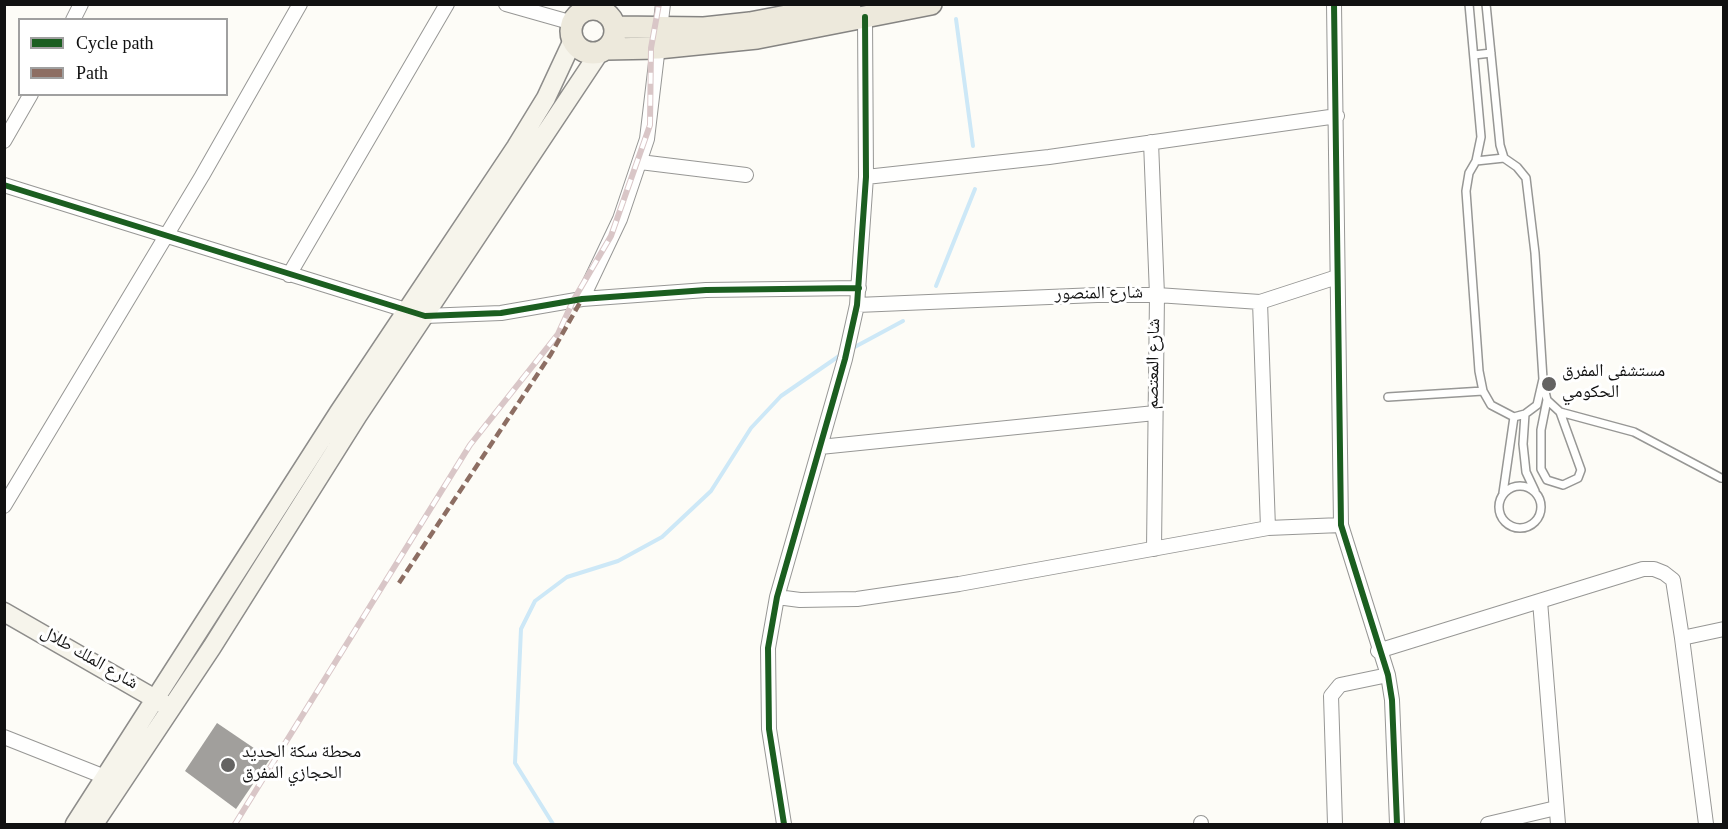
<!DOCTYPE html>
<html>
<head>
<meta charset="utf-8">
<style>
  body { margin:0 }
  #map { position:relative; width:1728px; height:829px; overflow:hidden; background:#fdfcf7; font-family:Georgia,serif }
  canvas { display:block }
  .frame { position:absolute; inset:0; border:6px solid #111; pointer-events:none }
  .legend { position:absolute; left:18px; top:18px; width:210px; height:78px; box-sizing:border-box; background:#fff; border:2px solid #a0a0a0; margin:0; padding:8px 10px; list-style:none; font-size:18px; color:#111 }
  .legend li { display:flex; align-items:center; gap:12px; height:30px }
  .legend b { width:30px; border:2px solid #a0a0a0 }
</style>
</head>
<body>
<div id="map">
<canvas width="1728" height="829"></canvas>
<div class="frame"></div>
<ul class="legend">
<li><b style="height:8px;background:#1b5e20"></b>Cycle path</li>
<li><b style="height:8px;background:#8d6e63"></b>Path</li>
</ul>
</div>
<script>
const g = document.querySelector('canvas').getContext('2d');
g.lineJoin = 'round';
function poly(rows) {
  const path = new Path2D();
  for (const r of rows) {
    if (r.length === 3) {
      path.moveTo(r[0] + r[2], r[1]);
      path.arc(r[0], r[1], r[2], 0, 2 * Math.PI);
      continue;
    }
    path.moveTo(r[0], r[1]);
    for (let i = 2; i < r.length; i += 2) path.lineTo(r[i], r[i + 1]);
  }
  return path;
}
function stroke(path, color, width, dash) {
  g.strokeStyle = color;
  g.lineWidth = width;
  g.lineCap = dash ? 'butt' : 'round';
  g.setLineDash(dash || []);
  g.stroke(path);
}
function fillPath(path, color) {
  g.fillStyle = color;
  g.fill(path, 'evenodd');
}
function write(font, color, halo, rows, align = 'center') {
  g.font = font + ' Georgia,"Noto Naskh Arabic",serif';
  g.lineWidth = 6;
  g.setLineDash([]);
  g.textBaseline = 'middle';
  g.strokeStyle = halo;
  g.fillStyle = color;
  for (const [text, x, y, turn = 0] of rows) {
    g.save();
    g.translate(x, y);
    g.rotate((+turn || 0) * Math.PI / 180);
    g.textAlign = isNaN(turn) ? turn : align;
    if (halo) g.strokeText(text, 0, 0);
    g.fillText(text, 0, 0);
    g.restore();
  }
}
stroke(poly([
  [956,19,973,146],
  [936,286,975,189],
  [851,349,903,321],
  [553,824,515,763,521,629,535,601,567,577,618,561,662,537,711,491,751,428,781,396,842,354]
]), '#cde8f7', 4);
fillPath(poly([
  [217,723,270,759,236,809,185,771]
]), '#a19f9c');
const lane = poly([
  [1469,4,1481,137,1476,161],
  [1486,4,1500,145,1504,158],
  [1474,55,1491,53],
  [1504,158,1517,167,1526,178,1535,253,1543,379,1537,405,1525,414,1514,417,1491,405,1483,391,1479,371,1466,191,1469,173,1476,161,1504,158],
  [1543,383,1547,400,1560,412,1634,432,1721,478],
  [1388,397,1483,391],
  [1547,400,1541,430,1541,469,1547,480,1563,485,1578,478,1581,470,1560,412],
  [1525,414,1523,444,1526,472,1535,491],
  [1520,507,21],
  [1503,493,1514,417]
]);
const street = poly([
  [506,4,573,23],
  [1334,4,1341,525,1388,675,1392,700,1397,824],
  [73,20,81,4],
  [4,141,31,94],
  [1151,142,1157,295,1154,549],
  [640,162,746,175],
  [866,177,1049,157,1337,116],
  [4,185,425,316,501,313,582,299,706,290,859,288],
  [289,275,447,4],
  [582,299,620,219,647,139,663,4],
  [1260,302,1268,528],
  [857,305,1097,295,1157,295,1260,302,1337,277],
  [820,447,1155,413],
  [4,506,202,176,300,4],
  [777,597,800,600,857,599,959,584,1268,528,1341,525],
  [1540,601,1558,824],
  [1682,638,1724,629],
  [1378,651,1643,569,1654,569,1664,573,1673,580,1682,638,1706,824],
  [4,737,105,777],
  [1201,823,1201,824],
  [784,824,769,729,768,648,777,597,845,359,857,305,866,177,865,17],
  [1335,824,1331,696,1340,685,1388,675],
  [1488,824,1556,808]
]);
const secondary = poly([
  [4,612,164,704],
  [75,824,339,412,516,147,546,98,573,40],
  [94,824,212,647,358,415,599,53]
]);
const primary = poly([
  [593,31,22],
  [615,27,704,28,750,23,850,4],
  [606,49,658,48,757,38,931,4]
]);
stroke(lane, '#979795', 10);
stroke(street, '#979795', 16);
stroke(secondary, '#8e8d8b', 21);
stroke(primary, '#858482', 24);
stroke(lane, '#fffffe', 7);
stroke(street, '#fffffe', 14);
stroke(secondary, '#f6f4eb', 18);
stroke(primary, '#ede9dc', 21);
const rail = poly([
  [235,824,470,445,558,334,573,301,611,236,650,125,651,48,659,4]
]);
stroke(rail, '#d9c6c7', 6);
stroke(rail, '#fff', 4, [11]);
stroke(poly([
  [399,583,551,354,582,299]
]), '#8d6e63', 4.5, [9, 4.5]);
stroke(poly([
  [1334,4,1341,525,1388,675,1392,700,1397,824],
  [4,185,425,316,501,313,582,299,706,290,859,288],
  [784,824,769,729,768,648,777,597,845,359,857,305,866,177,865,17]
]), '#1b5e20', 6);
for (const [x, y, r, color] of [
  [1549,384,8,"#646362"],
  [228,765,8,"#646362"]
]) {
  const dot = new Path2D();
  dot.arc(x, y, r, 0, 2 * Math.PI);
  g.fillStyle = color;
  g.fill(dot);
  stroke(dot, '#fff', 2);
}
write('18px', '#111', '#fff', [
  ["شارع المنصور",1099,296,-1],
  ["شارع المعتصم",1156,364,-89],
  ["شارع الملك طلال",88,660,30]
]);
write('18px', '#111', '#fff', [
  ["مستشفى المفرق",1562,374],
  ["الحكومي",1562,395],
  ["محطة سكة الحديد",242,755],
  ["الحجازي المفرق",242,776]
], 'left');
</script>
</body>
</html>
